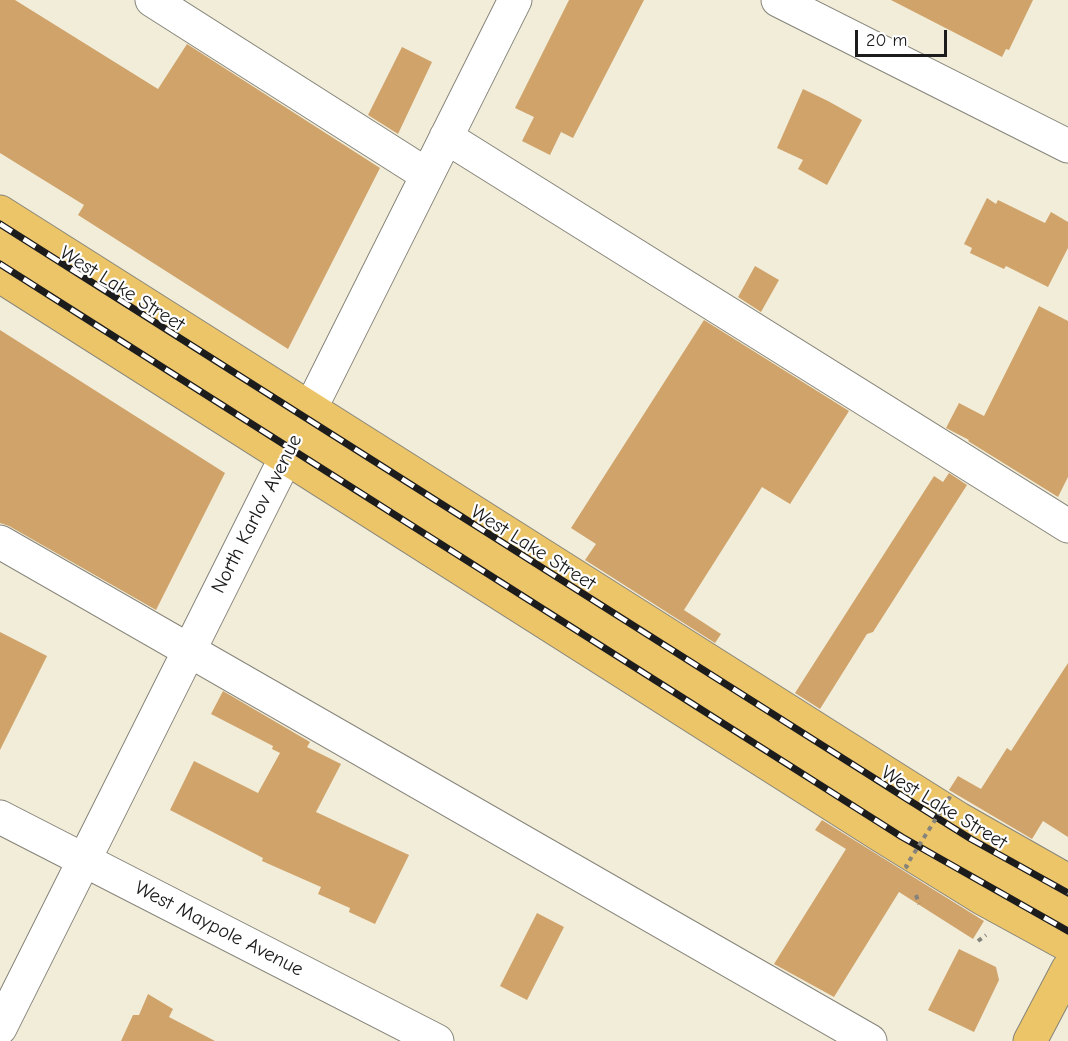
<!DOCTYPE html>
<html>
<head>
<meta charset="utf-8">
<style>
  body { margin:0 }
  #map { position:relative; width:1068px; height:1041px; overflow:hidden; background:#f1edd9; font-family:"Comic Neue",sans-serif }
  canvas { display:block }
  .scale { position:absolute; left:855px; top:30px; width:92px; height:27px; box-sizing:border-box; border:3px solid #1c1c1c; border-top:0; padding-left:8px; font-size:18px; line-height:21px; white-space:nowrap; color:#1c1c1c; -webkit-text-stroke:4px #fff; paint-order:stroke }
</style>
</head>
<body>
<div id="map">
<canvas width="1068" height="1041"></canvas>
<div class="scale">20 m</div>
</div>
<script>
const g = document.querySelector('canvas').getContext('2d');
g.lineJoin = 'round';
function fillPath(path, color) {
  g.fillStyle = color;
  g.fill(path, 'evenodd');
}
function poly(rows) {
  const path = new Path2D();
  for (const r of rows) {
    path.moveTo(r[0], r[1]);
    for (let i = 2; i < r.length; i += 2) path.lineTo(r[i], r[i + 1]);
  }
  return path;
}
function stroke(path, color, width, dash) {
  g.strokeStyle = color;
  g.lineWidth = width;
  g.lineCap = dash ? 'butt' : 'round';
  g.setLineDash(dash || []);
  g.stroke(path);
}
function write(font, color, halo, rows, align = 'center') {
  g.font = font + ' "Comic Neue",sans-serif';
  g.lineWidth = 4.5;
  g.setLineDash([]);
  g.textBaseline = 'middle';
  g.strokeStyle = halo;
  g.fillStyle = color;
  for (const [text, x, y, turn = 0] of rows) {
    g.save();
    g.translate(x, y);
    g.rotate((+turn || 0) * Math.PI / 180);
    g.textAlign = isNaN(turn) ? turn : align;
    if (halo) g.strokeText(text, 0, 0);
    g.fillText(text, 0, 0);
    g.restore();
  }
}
fillPath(poly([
  [0,0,15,0,158,89,187,44,380,168,288,349,78,215,84,205,0,153],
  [569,0,644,0,573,138,561,132,550,155,522,141,534,117,515,108],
  [891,0,1033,0,1009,50,1006,49,1002,57],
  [402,47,432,62,398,134,368,115],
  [803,89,828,101,862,120,827,185,798,169,803,160,777,148],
  [987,198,996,204,998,200,1045,223,1051,212,1068,222,1068,248,1048,287,1006,266,1004,269,970,253,972,248,964,244],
  [755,266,779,280,761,312,738,297],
  [1039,306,1068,321,1068,477,1058,497,968,441,969,440,946,428,959,403,984,416],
  [704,320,849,411,790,504,762,487,684,610,721,634,715,643,585,560,596,544,571,528],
  [0,330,225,473,156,610,9,526,0,523],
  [949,473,967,485,873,632,867,634,820,709,795,693,934,476,943,482],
  [0,632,47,656,0,750],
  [1068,663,1068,837,1043,821,1032,839,949,790,958,776,981,789,1007,748,1011,751],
  [223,691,310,742,307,747,341,764,316,812,409,855,375,924,349,912,350,908,318,894,321,887,262,861,263,858,170,810,194,761,258,793,280,753,272,749,273,746,211,714],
  [822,820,984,921,973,939,899,892,834,997,774,964,846,849,815,830],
  [537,913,564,927,527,1000,500,986],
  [959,949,996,967,999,980,974,1032,928,1010],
  [148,994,173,1009,169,1017,215,1041,121,1041,133,1015,139,1015]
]), '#d0a36b');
const minor = poly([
  [152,0,427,175],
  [778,0,1068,146],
  [446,137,1068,526],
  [0,542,870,1041],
  [0,817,437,1041],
  [0,1028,515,0]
]);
const major = poly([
  [0,212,889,775,959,819,1068,881],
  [0,244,963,854,1068,912],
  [0,276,882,836,982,898,1068,945],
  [1030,1041,1068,969]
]);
stroke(minor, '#86847a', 35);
stroke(major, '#86847a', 35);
stroke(poly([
  [916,895,919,904],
  [978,941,986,935]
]), '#86847a', 4, [4.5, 4.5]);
stroke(minor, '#fff', 33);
stroke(major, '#edc569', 33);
const rail = poly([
  [0,224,907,799,971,839,1068,893],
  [0,264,902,837,1068,931]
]);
stroke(rail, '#1c1c1c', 7);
stroke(rail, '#fff', 4.5, [14]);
stroke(poly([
  [908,868,906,866,949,798,951,799]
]), '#86847a', 4, [4.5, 4.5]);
write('20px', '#1c1c1c', '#fff', [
  ["West Lake Street",122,289,32],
  ["North Karlov Avenue",257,514,-63],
  ["West Lake Street",533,548,32],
  ["West Lake Street",944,808,31],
  ["West Maypole Avenue",219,929,27]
]);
</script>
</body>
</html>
